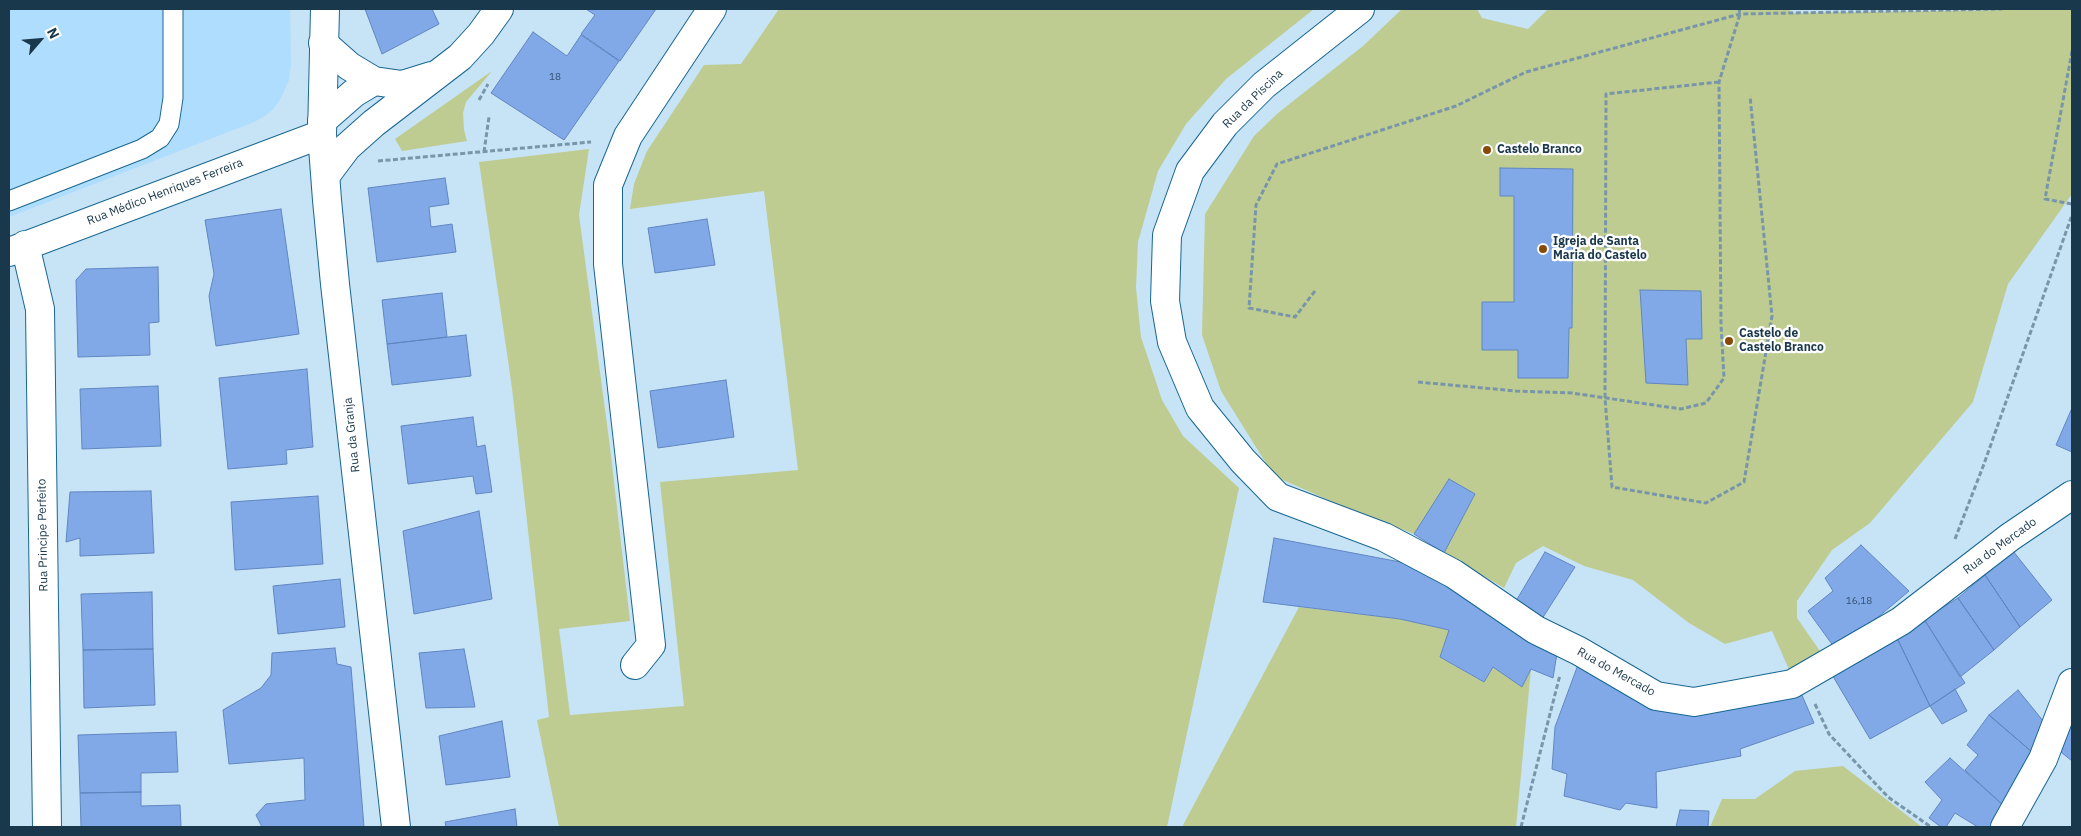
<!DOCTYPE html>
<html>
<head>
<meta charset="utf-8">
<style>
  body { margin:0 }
  #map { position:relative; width:2081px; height:836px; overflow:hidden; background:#c7e3f6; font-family:"IBM Plex Sans",sans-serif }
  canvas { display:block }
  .frame { position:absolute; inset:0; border:10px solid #1a384b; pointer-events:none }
  .north { position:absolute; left:15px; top:15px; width:50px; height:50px; -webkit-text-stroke:4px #fff; paint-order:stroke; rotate:63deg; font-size:14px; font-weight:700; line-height:20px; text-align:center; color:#1a384b }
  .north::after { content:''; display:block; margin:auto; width:18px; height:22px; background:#1a384b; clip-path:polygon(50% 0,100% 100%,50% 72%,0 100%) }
</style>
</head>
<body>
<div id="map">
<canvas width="2081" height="836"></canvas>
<div class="frame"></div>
<div class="north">N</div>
</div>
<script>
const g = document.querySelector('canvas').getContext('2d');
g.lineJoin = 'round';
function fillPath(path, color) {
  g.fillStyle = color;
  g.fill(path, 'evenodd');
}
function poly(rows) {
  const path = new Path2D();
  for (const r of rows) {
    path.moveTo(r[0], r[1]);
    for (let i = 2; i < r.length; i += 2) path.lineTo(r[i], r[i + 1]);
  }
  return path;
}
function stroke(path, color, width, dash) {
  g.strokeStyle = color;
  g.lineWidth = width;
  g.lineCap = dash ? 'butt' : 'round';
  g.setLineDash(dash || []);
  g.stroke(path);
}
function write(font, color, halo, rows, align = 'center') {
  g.font = font + ' "IBM Plex Sans",sans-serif';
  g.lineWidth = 4.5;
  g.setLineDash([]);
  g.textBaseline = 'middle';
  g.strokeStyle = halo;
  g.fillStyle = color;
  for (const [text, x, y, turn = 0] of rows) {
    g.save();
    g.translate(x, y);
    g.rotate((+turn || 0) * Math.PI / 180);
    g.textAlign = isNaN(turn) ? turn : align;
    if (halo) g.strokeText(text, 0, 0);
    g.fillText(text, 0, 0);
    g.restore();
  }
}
fillPath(poly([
  [9,9,290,9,291,65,289,80,280,100,273,109,265,116,254,122,9,217]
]), '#aeddfd');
fillPath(poly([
  [779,9,1314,9,1226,79,1186,124,1158,171,1138,242,1136,288,1141,337,1162,400,1183,436,1239,488,1167,827,559,827,537,720,549,717,512,388,479,162,589,149,579,215,610,447,630,621,559,629,570,715,684,706,660,482,798,470,764,191,630,209,634,184,647,151,704,65,741,64],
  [1402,9,1477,9,1482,18,1528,29,1548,9,1788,9,1793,13,2072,9,2072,194,2008,284,1973,402,1870,523,1832,550,1797,601,1797,618,1822,654,1791,674,1772,631,1725,644,1689,623,1633,580,1584,566,1543,546,1516,563,1504,588,1444,553,1475,494,1449,480,1414,534,1335,503,1274,476,1221,391,1202,335,1205,214,1254,136,1278,113,1363,46],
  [492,71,466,102,463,113,464,130,467,141,402,151,395,139],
  [1299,607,1400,619,1449,630,1440,657,1483,682,1493,667,1522,687,1531,669,1516,827,1182,827],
  [1843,766,1922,827,1710,827,1722,799,1755,799,1795,771]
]), '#becc91');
const building = poly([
  [365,9,432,9,439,24,382,54,365,9],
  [586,9,656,9,620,61,581,34,595,15,586,9],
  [533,32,567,56,581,35,619,61,564,140,491,93,533,32],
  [1500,168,1573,169,1572,328,1569,328,1568,378,1518,378,1518,350,1482,350,1482,302,1514,302,1514,196,1500,196,1500,168],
  [445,178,449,204,429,207,431,227,452,224,456,252,377,262,368,188,445,178],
  [281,209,299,334,216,346,209,296,214,274,205,220,281,209],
  [707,219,715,265,655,273,648,228,707,219],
  [158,267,159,322,149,323,150,355,78,357,76,280,86,269,158,267],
  [1640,290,1701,291,1702,339,1686,339,1688,385,1646,383,1640,290],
  [442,293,447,337,387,344,382,300,442,293],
  [466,335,471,376,392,385,387,344,466,335],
  [307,369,313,447,286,450,287,464,228,469,219,378,307,369],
  [726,380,734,437,658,448,650,391,726,380],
  [158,386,161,446,82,449,80,389,158,386],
  [2072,408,2072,452,2056,445,2072,408],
  [473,417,477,447,485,445,492,492,476,494,473,476,408,484,401,426,473,417],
  [1449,479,1475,494,1444,553,1414,534,1449,479],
  [151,491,154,553,80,556,80,538,66,542,70,492,151,491],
  [318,496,323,564,235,570,231,502,318,496],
  [479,511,492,599,414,614,403,531,479,511],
  [1274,538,1416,565,1558,647,1553,678,1531,669,1522,687,1493,667,1484,682,1440,657,1449,630,1400,619,1263,602,1274,538],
  [1861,545,1909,591,1865,628,1834,647,1808,611,1833,591,1825,578,1861,545],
  [2013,551,2052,600,2020,627,1985,575,2013,551],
  [1545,552,1575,567,1540,622,1513,606,1545,552],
  [1985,575,2020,627,1994,650,1958,598,1985,575],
  [340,579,345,627,278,634,273,586,340,579],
  [152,592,153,649,83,650,81,594,152,592],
  [1958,598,1994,650,1960,677,1924,619,1958,598],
  [1924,619,1965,683,1930,706,1896,636,1924,619],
  [1896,636,1930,706,1870,739,1831,673,1896,636],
  [335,648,337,664,351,667,364,827,262,827,256,815,266,804,305,800,304,758,229,764,223,710,261,688,271,675,272,653,335,648],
  [153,649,155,705,84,708,83,650,153,649],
  [464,649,475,707,426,708,419,653,464,649],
  [1579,662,1665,710,1740,708,1801,693,1814,723,1740,749,1741,756,1656,772,1657,808,1626,803,1620,810,1564,796,1567,774,1552,769,1555,727,1579,662],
  [1955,689,1967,711,1942,724,1930,706,1955,689],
  [2018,690,2044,722,2032,752,1989,715,2018,690],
  [2072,710,2072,761,2056,748,2072,710],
  [1989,715,2032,752,2003,805,1965,770,1978,755,1967,745,1989,715],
  [502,721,510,777,446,785,439,736,502,721],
  [176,732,178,772,141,773,141,792,80,793,78,735,176,732],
  [1950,758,2003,805,1991,827,1978,827,1955,813,1946,827,1941,827,1929,818,1942,800,1925,782,1950,758],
  [141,792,141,806,180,805,181,827,81,827,80,793,141,792],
  [515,809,517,827,446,827,445,822,515,809],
  [1680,810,1709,811,1708,827,1676,827,1680,810]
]);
fillPath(building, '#82a9e7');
stroke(building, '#6086c1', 1);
const service = poly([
  [9,201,142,149,160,138,169,124,173,98,173,9]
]);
const minor = poly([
  [1360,9,1264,85,1225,124,1190,171,1167,235,1165,301,1172,342,1200,408,1243,461,1278,497,1384,537,1454,574,1536,630,1579,651,1656,696,1694,702,1792,684,1901,621,2010,537,2072,495],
  [323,43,349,66,374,81,402,85,431,76],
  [322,121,354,93,374,81],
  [326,175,347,147,374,123,460,57,481,34,499,9],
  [25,245,40,309,47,827],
  [9,252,322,134],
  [635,665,651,645,608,264,608,185,628,136,712,9],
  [2005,827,2043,759,2072,683]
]);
const secondary = poly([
  [325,9,322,134,327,200,335,284,396,827]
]);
stroke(service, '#186792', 21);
stroke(minor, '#186792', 30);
stroke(secondary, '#186792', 30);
stroke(poly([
  [2072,51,2045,199,2072,204],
  [1719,82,1606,94,1605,398,1612,487,1706,503,1744,482,1772,316,1750,96],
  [479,100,488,84],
  [484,152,489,117],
  [378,161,591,142],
  [1315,291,1295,317,1249,308,1256,205,1277,164,1456,106,1526,72,1740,14,2002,9],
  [1418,382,1516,391,1572,393,1681,409,1706,403,1724,378,1721,324,1719,82,1740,14,1739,9],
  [1955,539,1984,464,2072,215],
  [1815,704,1829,734,1888,797,1931,827],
  [1521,827,1560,675]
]), '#7996a9', 3, [5, 2.5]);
stroke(service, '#fff', 19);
stroke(minor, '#fff', 28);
stroke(secondary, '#fff', 28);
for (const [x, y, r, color] of [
  [1487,150,5,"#874a09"],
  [1543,249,5,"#874a09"],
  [1729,341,5,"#874a09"]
]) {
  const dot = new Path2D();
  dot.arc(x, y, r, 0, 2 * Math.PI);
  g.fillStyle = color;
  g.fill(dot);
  stroke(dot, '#fff', 2);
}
write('10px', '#345472', null, [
  ["18",555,77],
  ["16,18",1859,601]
]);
write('12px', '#1a384b', '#fff', [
  ["Rua da Piscina",1253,99,-44],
  ["Rua Médico Henriques Ferreira",165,192,-21],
  ["Rua da Granja",352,435,-96],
  ["Rua Principe Perfeito",43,535,-91],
  ["Rua do Mercado",2000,546,-36],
  ["Rua do Mercado",1616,672,29]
]);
write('bold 12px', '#1a384b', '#fff', [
  ["Castelo Branco",1497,150],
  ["Igreja de Santa",1553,242],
  ["Maria do Castelo",1553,256],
  ["Castelo de",1739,334],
  ["Castelo Branco",1739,348]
], 'left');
</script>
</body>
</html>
